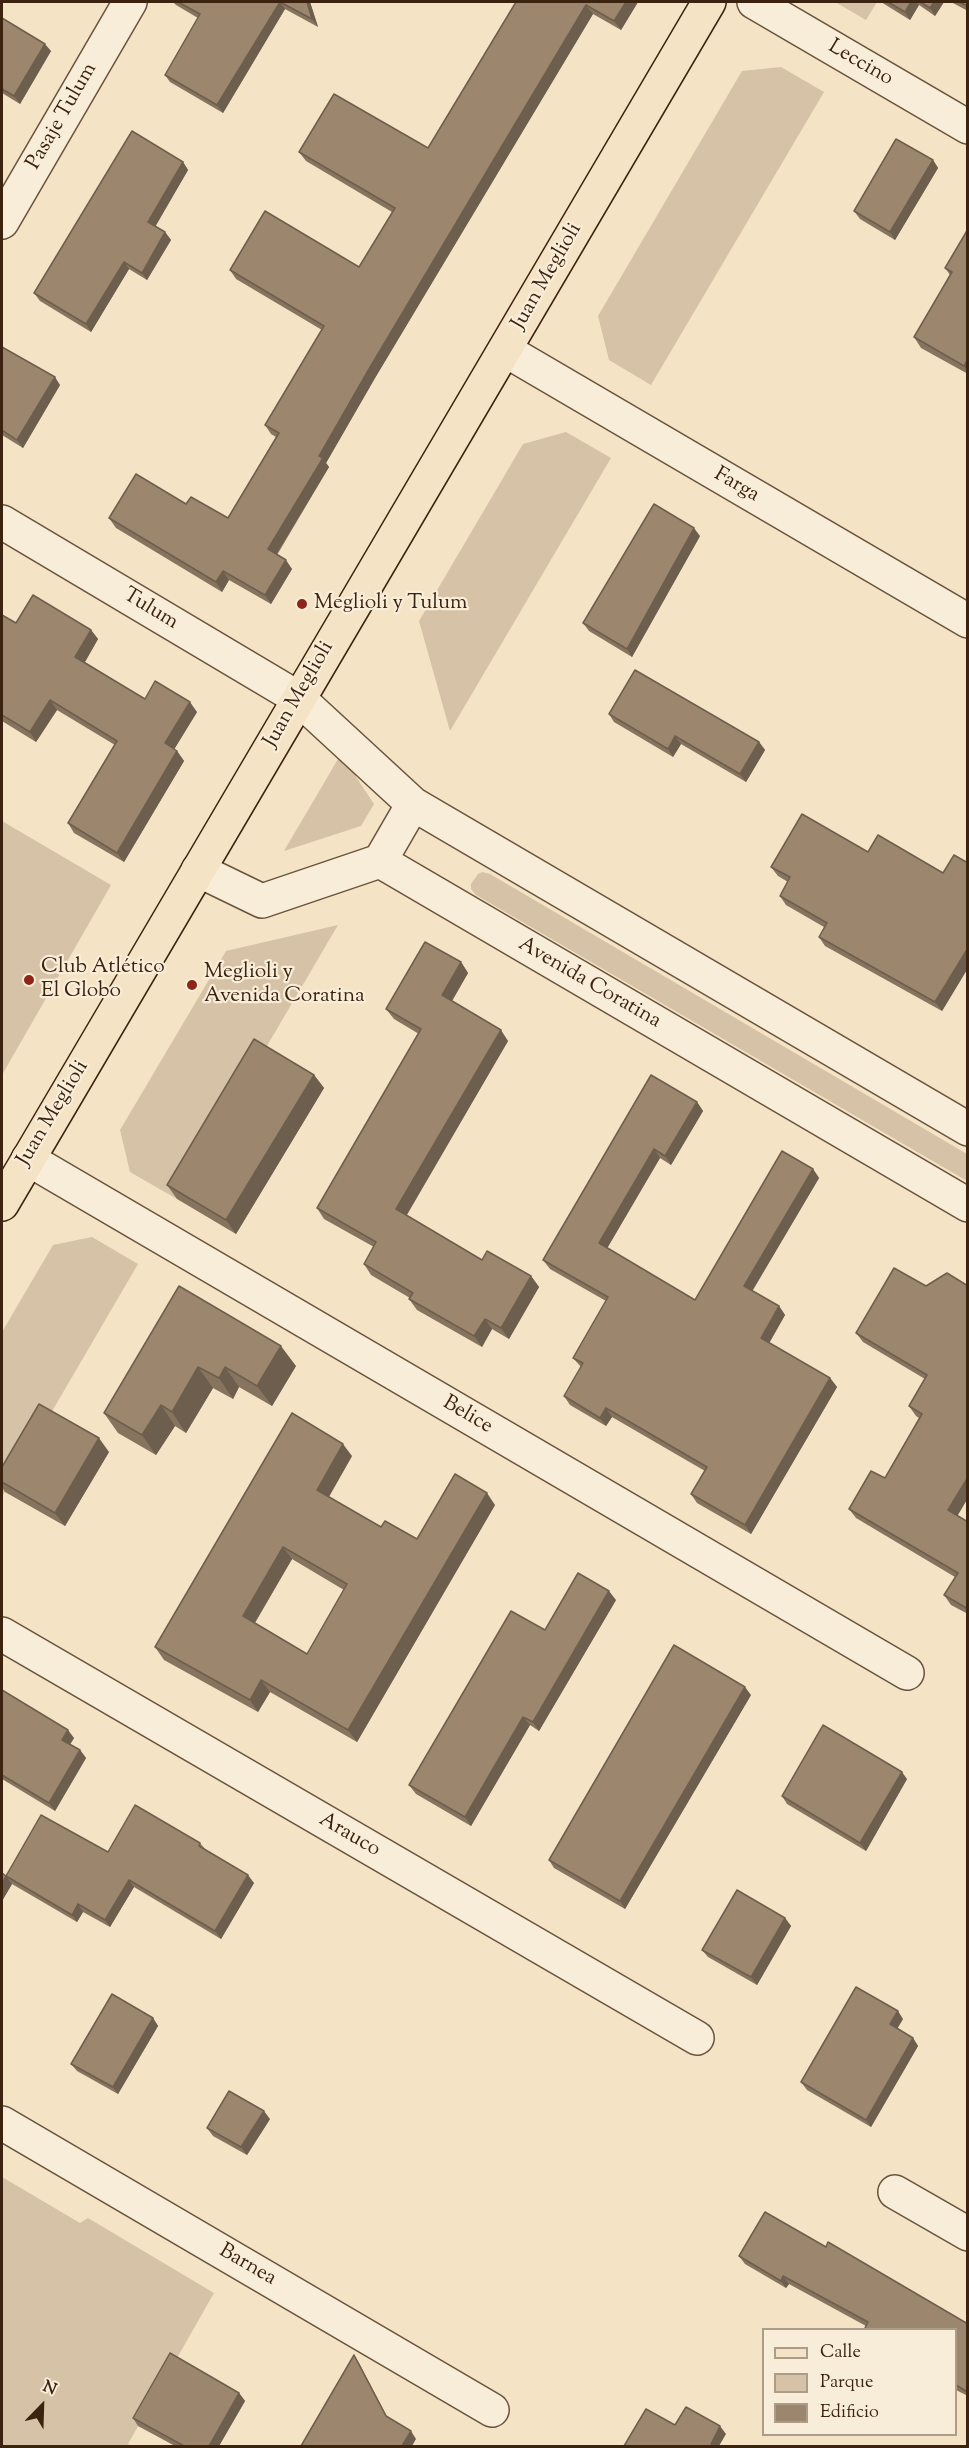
<!DOCTYPE html>
<html>
<head>
<meta charset="utf-8">
<style>
  body { margin:0 }
  #map { position:relative; width:969px; height:2448px; overflow:hidden; background:#f5e3c5; font-family:"Sorts Mill Goudy",serif }
  canvas { display:block }
  .frame { position:absolute; inset:0; border:3px solid #3c2310; pointer-events:none }
  .legend { position:absolute; left:762px; top:2328px; width:195px; height:108px; box-sizing:border-box; background:#f8edd9; border:2px solid #ad9c89; margin:0; padding:8px 10px; list-style:none; font-size:18px; color:#3c2310 }
  .legend li { display:flex; align-items:center; gap:12px; height:30px }
  .legend b { width:30px; border:2px solid #ad9c89 }
  .north { position:absolute; left:12px; top:2376px; width:60px; height:60px; -webkit-text-stroke:4px #f8edd9; paint-order:stroke; rotate:23deg; font-size:16px; font-weight:700; line-height:24px; text-align:center; color:#3c2310 }
  .north::after { content:''; display:block; margin:auto; width:21px; height:27px; background:#3c2310; clip-path:polygon(50% 0,100% 100%,50% 72%,0 100%) }
</style>
</head>
<body>
<div id="map">
<canvas width="969" height="2448"></canvas>
<div class="frame"></div>
<ul class="legend">
<li><b style="height:8px;background:#f5e3c5"></b>Calle</li>
<li><b style="height:16px;background:#d6c2a6"></b>Parque</li>
<li><b style="height:16px;background:#9c876e"></b>Edificio</li>
</ul>
<div class="north">N</div>
</div>
<script>
const g = document.querySelector('canvas').getContext('2d');
g.lineJoin = 'round';
function fillPath(path, color) {
  g.fillStyle = color;
  g.fill(path, 'evenodd');
}
function poly(rows) {
  const path = new Path2D();
  for (const r of rows) {
    path.moveTo(r[0], r[1]);
    for (let i = 2; i < r.length; i += 2) path.lineTo(r[i], r[i + 1]);
  }
  return path;
}
function stroke(path, color, width, dash) {
  g.strokeStyle = color;
  g.lineWidth = width;
  g.lineCap = dash ? 'butt' : 'round';
  g.setLineDash(dash || []);
  g.stroke(path);
}
function write(font, color, halo, rows, align = 'center') {
  g.font = font + ' "Sorts Mill Goudy",serif';
  g.lineWidth = 4.5;
  g.setLineDash([]);
  g.textBaseline = 'middle';
  g.strokeStyle = halo;
  g.fillStyle = color;
  for (const [text, x, y, turn = 0] of rows) {
    g.save();
    g.translate(x, y);
    g.rotate((+turn || 0) * Math.PI / 180);
    g.textAlign = isNaN(turn) ? turn : align;
    if (halo) g.strokeText(text, 0, 0);
    g.fillText(text, 0, 0);
    g.restore();
  }
}
fillPath(poly([
  [835,2,877,2,866,20],
  [781,67,824,92,651,385,609,360,598,316,742,71],
  [566,432,611,458,450,731,419,621,523,444],
  [341,754,374,804,361,826,284,851],
  [2,821,111,885,2,1075],
  [482,872,490,874,967,1154,967,1181,476,895,471,889,471,884,478,874],
  [338,925,177,1199,130,1172,120,1130,226,951],
  [92,1237,138,1264,2,1497,2,1332,53,1245],
  [2,2177,80,2223,88,2218,214,2293,128,2444,132,2446,2,2446]
]), '#d6c2a6');
const minor = poly([
  [754,2,968,127],
  [2,222,130,2],
  [505,350,968,621],
  [2,522,298,698,413,804,968,1129],
  [380,861,413,804],
  [198,870,262,901,380,861,968,1205],
  [28,1159,907,1673],
  [2,1634,697,2038],
  [2,2123,492,2410],
  [895,2192,968,2234]
]);
const major = poly([
  [2,1204,709,2]
]);
stroke(minor, '#6a533d', 36);
stroke(major, '#3c2310', 36);
stroke(minor, '#f8edd9', 33);
stroke(major, '#f5e3c5', 33);
fillPath(poly([
  [173,2,310,2,318,27,285,9,223,113,170,82,165,75,198,18,176,5],
  [516,2,638,2,621,30,593,14,375,378,326,463,329,467,277,555,292,569,271,604,229,580,222,592,116,528,109,518,186,504,228,518,276,437,271,434,265,425,322,330,236,279,230,270,359,267,392,212,306,161,299,152,428,148],
  [881,2,944,2,935,16,919,5,910,20],
  [951,2,968,2,968,11],
  [2,18,51,51,20,104,2,93],
  [933,160,938,168,895,240,860,219,854,211],
  [183,162,188,170,155,226,165,232,171,240,147,280,129,269,91,332,40,301,34,293],
  [968,229,968,374,921,348,914,337,950,275,945,268],
  [2,347,60,385,23,448,2,435],
  [700,536,632,657,589,631,583,623],
  [2,615,16,623,91,630,98,639,85,662,145,699,197,712,174,749,177,751,184,761,124,862,74,833,68,823,115,745,57,710,36,742,2,721],
  [609,714,759,742,765,750,746,782,681,744,673,757,614,722],
  [868,852,943,873,968,863,968,968,942,1011,825,946,819,937,824,927,786,905,780,896,788,882,778,876,771,867],
  [461,962,468,973,452,1001,508,1041,406,1215,482,1260,531,1276,539,1287,509,1339,492,1329,482,1347,417,1310,409,1299,410,1298,371,1275,364,1264,374,1247,324,1219,317,1208,419,1034,394,1019,386,1009],
  [314,1075,324,1088,236,1234,177,1199,167,1185],
  [697,1102,703,1111,671,1165,660,1158,607,1248,695,1300,813,1169,819,1178,752,1291,779,1306,785,1315,769,1343,830,1378,837,1387,751,1534,697,1503,691,1494,705,1471,612,1417,606,1426,570,1405,564,1396,581,1367,573,1358,606,1301,550,1269,543,1260],
  [179,1286,296,1366,272,1406,239,1387,233,1399,213,1388,186,1433,175,1426,156,1455,118,1433,104,1413],
  [926,1286,957,1516,968,1522,968,1614,951,1605,944,1595,955,1577,856,1518,849,1509,885,1478,919,1418,916,1416,909,1406,925,1379,863,1342,856,1333],
  [109,1452,65,1526,5,1492,2,1487,2,1467],
  [352,1456,329,1497,381,1527,417,1539,495,1505,357,1742,270,1692,258,1712,164,1660,155,1647],
  [292,1559,344,1590,307,1654,255,1623],
  [616,1600,539,1731,530,1725,471,1826,416,1794,409,1785,545,1630],
  [2,1690,74,1738,70,1744,80,1750,86,1758,55,1811,2,1779],
  [751,1695,625,1909,554,1868,549,1860],
  [907,1779,866,1851,787,1804,782,1796],
  [200,1843,205,1849,254,1883,221,1939,134,1887,110,1927,83,1912,77,1922,12,1884,2,1901,2,1873,6,1876,108,1852],
  [785,1918,791,1926,757,1985,708,1957,702,1950],
  [153,2018,158,2026,118,2094,77,2071,71,2064],
  [903,2019,897,2029,913,2038,918,2046,871,2127,807,2090,801,2082],
  [270,2119,247,2155,213,2136,207,2128],
  [826,2247,968,2324,968,2396,956,2390,956,2391,956,2330,866,2326,789,2284,786,2288,745,2264,739,2256],
  [239,2393,245,2401,219,2446,175,2446,138,2426,133,2418]
]), '#86745f');
fillPath(poly([
  [280,2,285,9,223,113,217,105],
  [307,2,310,2,318,27,312,19],
  [626,2,638,2,621,30,614,21],
  [911,2,916,2,919,5,910,20,905,12],
  [934,2,944,2,935,16,930,8],
  [586,5,593,14,375,378,326,463,329,467,274,558,268,549,319,456,369,369],
  [45,44,51,51,20,104,14,96],
  [933,160,938,168,895,240,890,232],
  [183,162,188,170,154,229,148,222],
  [165,232,171,240,147,280,142,273],
  [124,262,129,269,91,332,86,324],
  [968,359,968,371,964,366],
  [55,377,60,385,23,448,17,440],
  [694,528,700,536,632,657,627,649],
  [286,560,292,569,271,604,265,595],
  [223,571,229,580,222,592,216,582],
  [91,630,98,639,82,667,75,657],
  [50,700,57,710,36,742,30,732],
  [190,702,197,712,172,753,165,743],
  [675,736,681,744,673,757,668,749],
  [759,742,765,750,746,782,740,774],
  [177,751,184,761,124,862,117,853],
  [968,948,968,968,942,1011,935,1002],
  [461,962,468,973,449,1006,442,995],
  [501,1030,508,1041,404,1220,396,1209],
  [314,1075,324,1088,236,1234,226,1220],
  [697,1102,703,1111,671,1165,665,1156],
  [654,1149,660,1158,605,1252,599,1243],
  [813,1169,819,1178,750,1295,744,1286],
  [531,1276,539,1287,509,1339,501,1328],
  [779,1306,785,1315,767,1347,761,1338],
  [485,1319,492,1329,482,1347,474,1336],
  [281,1346,296,1366,272,1406,257,1386],
  [198,1367,213,1388,186,1433,172,1412],
  [225,1367,239,1387,233,1399,219,1378],
  [830,1378,837,1387,751,1534,745,1525],
  [161,1405,175,1426,156,1455,142,1435],
  [606,1408,612,1417,606,1426,600,1418],
  [99,1438,109,1452,65,1526,55,1513],
  [343,1444,352,1456,325,1503,317,1490],
  [968,1477,968,1498,955,1520,948,1510],
  [487,1493,495,1505,357,1742,348,1730],
  [283,1547,292,1559,251,1629,243,1616],
  [609,1591,616,1600,539,1731,533,1722],
  [261,1680,270,1692,258,1712,250,1700],
  [745,1687,751,1695,625,1909,620,1901],
  [523,1717,530,1725,471,1826,465,1817],
  [68,1730,74,1738,68,1748,62,1740],
  [80,1750,86,1758,55,1811,49,1803],
  [902,1772,907,1779,866,1851,860,1843],
  [248,1875,254,1883,221,1939,215,1931],
  [6,1876,12,1884,2,1901,2,1884],
  [129,1880,134,1887,110,1927,105,1920],
  [78,1904,83,1912,77,1922,72,1915],
  [785,1918,791,1926,757,1985,751,1977],
  [898,2011,903,2019,895,2032,890,2024],
  [153,2018,158,2026,118,2094,113,2087],
  [913,2038,918,2046,871,2127,866,2120],
  [264,2111,270,2119,247,2155,241,2147],
  [783,2276,789,2284,786,2288,781,2281],
  [354,2355,359,2363,391,2424,386,2416],
  [239,2393,245,2401,219,2446,209,2446],
  [720,2426,726,2434,719,2446,713,2446,711,2444],
  [411,2431,416,2439,412,2446,402,2446]
]), '#6d5e4d');
const building = poly([
  [178,2,307,2,312,19,280,2,217,105,165,75,200,14,178,2],
  [516,2,626,2,614,21,586,5,369,369,319,456,323,458,268,549,286,560,265,595,223,571,216,582,109,518,136,474,186,504,191,497,228,518,279,433,265,425,324,326,230,270,265,211,359,267,395,208,299,152,334,94,428,148,516,2],
  [888,2,911,2,905,12,888,2],
  [920,2,934,2,930,8,920,2],
  [959,2,968,2,968,6,959,2],
  [2,18,45,44,14,96,2,89,2,18],
  [132,131,183,162,148,222,165,232,142,273,124,262,86,324,34,293,132,131],
  [896,139,933,160,890,232,854,211,896,139],
  [968,229,968,359,964,366,914,337,952,272,945,268,968,229],
  [2,347,55,377,17,440,2,430,2,347],
  [654,504,694,528,627,649,583,623,654,504],
  [33,595,91,630,75,657,145,699,155,681,190,702,165,743,177,751,117,853,68,823,117,741,50,700,30,732,2,715,2,615,16,623,33,595],
  [635,670,759,742,740,774,675,736,668,749,609,714,635,670],
  [802,814,868,852,878,835,943,873,954,855,968,863,968,948,935,1002,819,937,827,923,780,896,790,877,771,867,802,814],
  [425,942,461,962,442,995,501,1030,396,1209,482,1260,487,1251,531,1276,501,1328,485,1319,474,1336,409,1299,413,1293,364,1264,376,1242,317,1208,421,1029,386,1009,425,942],
  [254,1039,314,1075,226,1220,167,1185,254,1039],
  [651,1075,697,1102,665,1156,654,1149,599,1243,695,1300,782,1151,813,1169,744,1286,779,1306,761,1338,830,1378,745,1525,691,1494,707,1467,606,1408,600,1418,564,1396,583,1363,573,1358,608,1297,543,1260,651,1075],
  [894,1268,926,1286,947,1273,968,1286,968,1477,948,1510,968,1522,968,1609,944,1595,958,1573,849,1509,871,1471,885,1478,922,1414,909,1406,927,1375,856,1333,894,1268],
  [179,1286,281,1346,257,1386,225,1367,219,1378,198,1367,172,1412,161,1405,142,1435,104,1413,179,1286],
  [39,1404,99,1438,55,1513,2,1482,2,1467,39,1404],
  [292,1413,343,1444,317,1490,381,1527,385,1521,417,1539,455,1474,487,1493,348,1730,261,1680,250,1700,155,1647,292,1413],
  [283,1547,347,1584,307,1654,243,1616,283,1547],
  [578,1573,609,1591,533,1722,523,1717,465,1817,409,1785,511,1611,545,1630,578,1573],
  [674,1645,745,1687,620,1901,549,1860,674,1645],
  [2,1690,68,1730,62,1740,80,1750,49,1803,2,1775,2,1690],
  [823,1725,902,1772,860,1843,782,1796,823,1725],
  [135,1805,200,1843,199,1846,248,1875,215,1931,129,1880,105,1920,78,1904,72,1915,6,1876,41,1815,108,1852,135,1805],
  [2,1873,6,1876,2,1884,2,1873],
  [737,1890,785,1918,751,1977,702,1950,737,1890],
  [856,1987,898,2011,890,2024,913,2038,866,2120,801,2082,856,1987],
  [112,1994,153,2018,113,2087,71,2064,112,1994],
  [229,2091,264,2111,241,2147,207,2128,229,2091],
  [765,2212,826,2247,828,2242,968,2324,968,2388,966,2391,956,2385,956,2330,864,2330,868,2322,783,2276,781,2281,739,2256,765,2212],
  [170,2353,239,2393,209,2446,184,2446,133,2418,170,2353],
  [354,2355,386,2416,411,2431,402,2446,301,2446,354,2355],
  [686,2407,720,2426,711,2444,715,2446,624,2446,646,2409,675,2425,686,2407]
]);
fillPath(building, '#9c876e');
stroke(building, '#6d5e4d', 1.5);
for (const [x, y, r, color] of [
  [302,604,6,"#8f2418"],
  [29,980,6,"#8f2418"],
  [192,985,6,"#8f2418"]
]) {
  const dot = new Path2D();
  dot.arc(x, y, r, 0, 2 * Math.PI);
  g.fillStyle = color;
  g.fill(dot);
  stroke(dot, '#f8edd9', 2);
}
write('21px', '#3c2310', '#f8edd9', [
  ["Leccino",860,64,30],
  ["Pasaje Tulum",63,117,-60],
  ["Juan Meglioli",548,277,-60],
  ["Farga",736,486,30],
  ["Tulum",150,610,31],
  ["Juan Meglioli",300,695,-60],
  ["Avenida Coratina",589,984,30],
  ["Juan Meglioli",54,1114,-59],
  ["Belice",467,1416,30],
  ["Arauco",349,1836,30],
  ["Barnea",247,2266,30]
]);
write('21px', '#3c2310', '#f8edd9', [
  ["Meglioli y Tulum",314,604],
  ["Club Atlético",41,968],
  ["El Globo",41,992],
  ["Meglioli y",204,973],
  ["Avenida Coratina",204,997]
], 'left');
</script>
</body>
</html>
